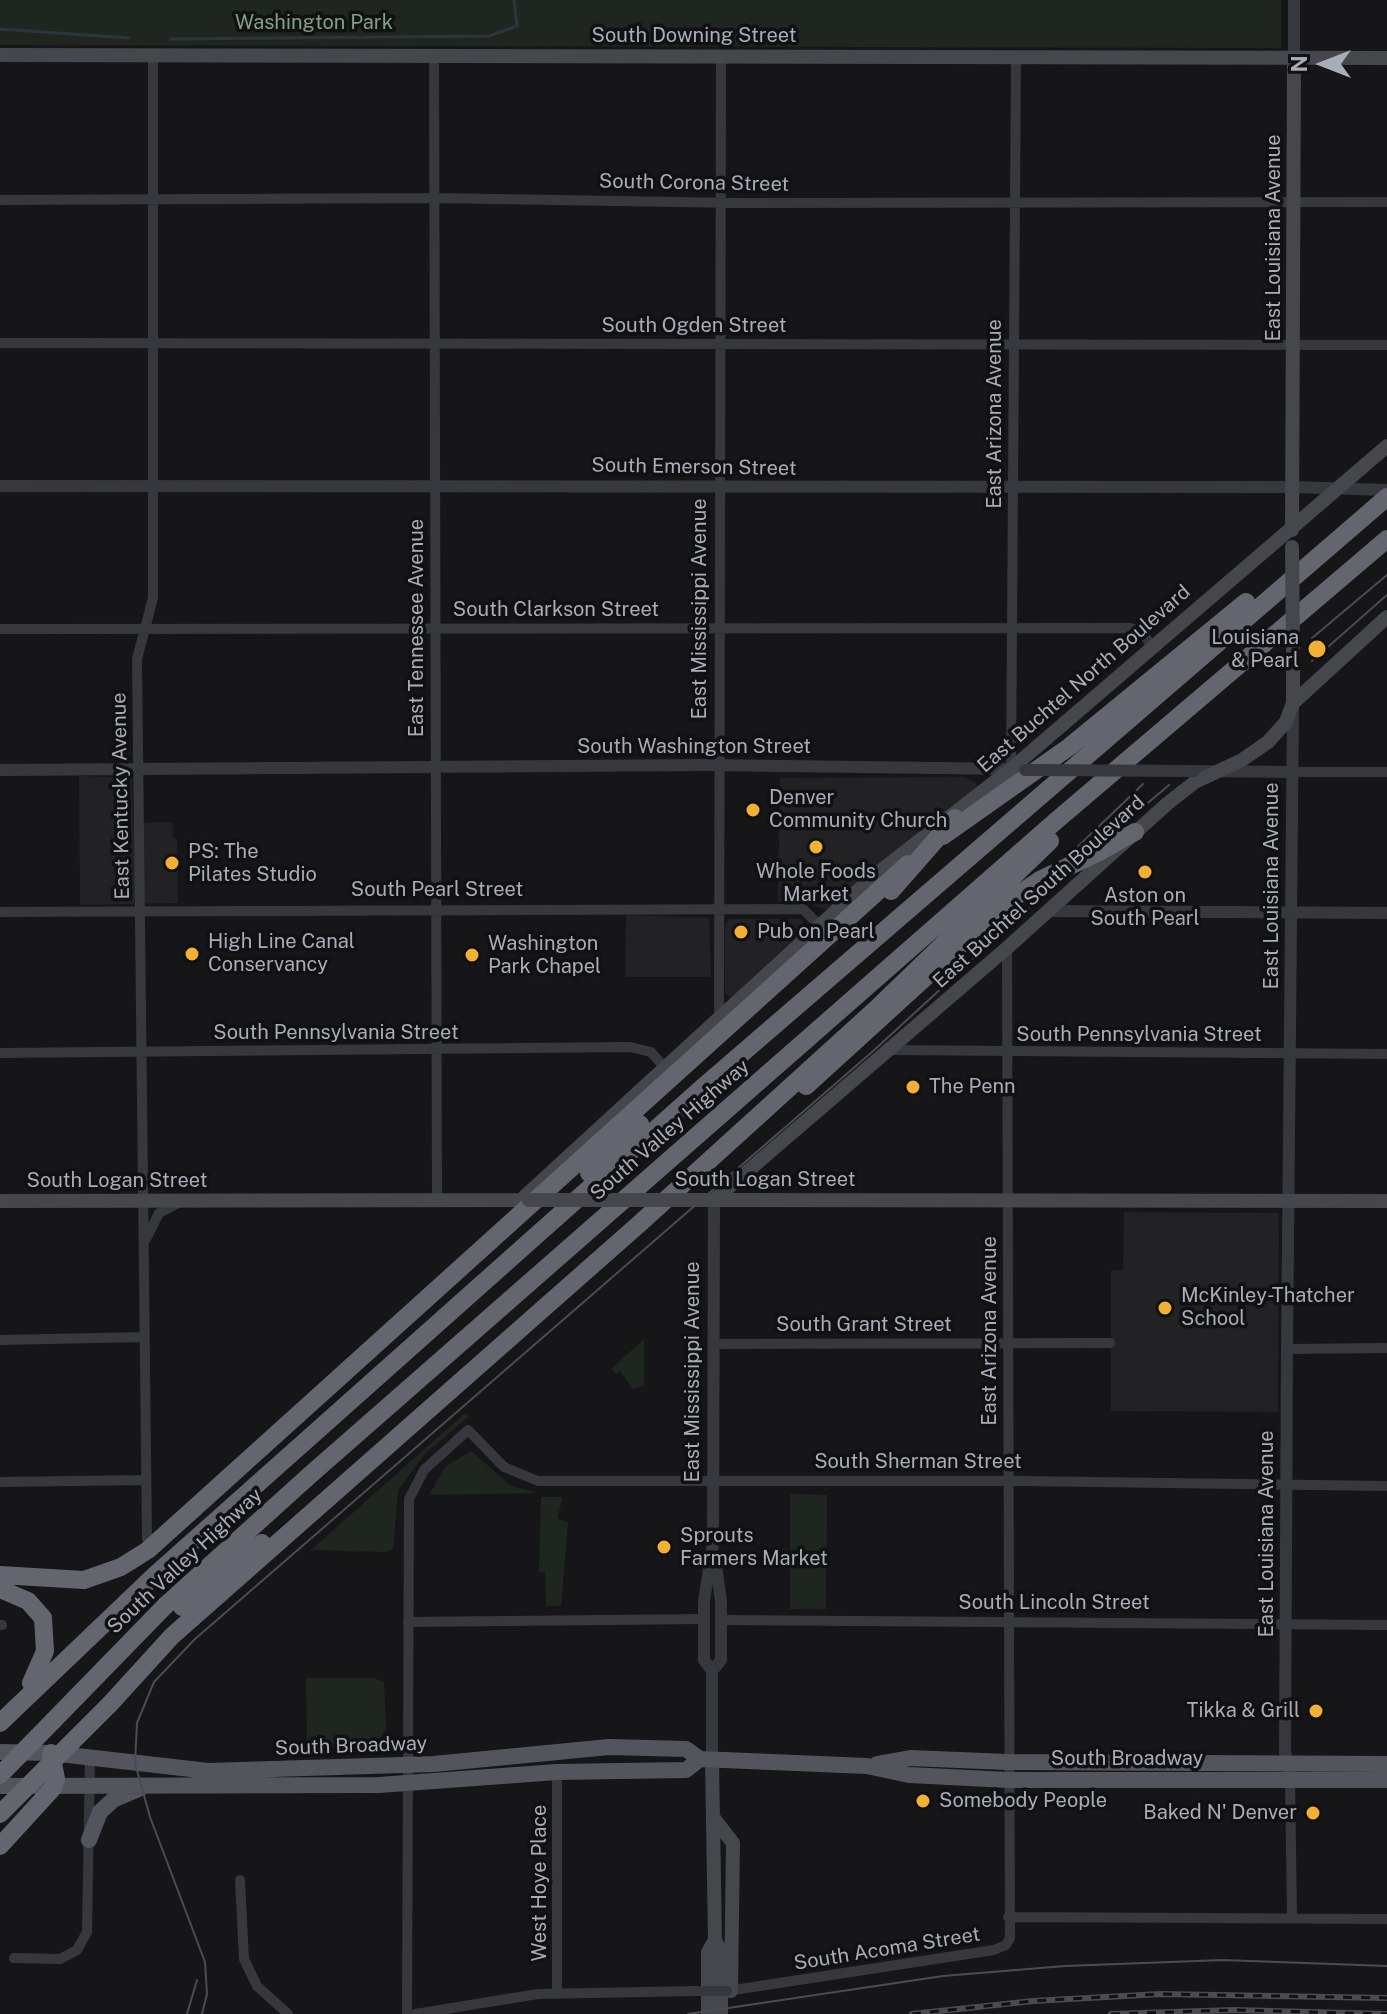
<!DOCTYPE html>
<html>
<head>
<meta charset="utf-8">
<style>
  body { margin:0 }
  #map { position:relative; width:1387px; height:2014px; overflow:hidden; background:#161618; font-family:"Public Sans",sans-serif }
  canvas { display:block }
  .north { position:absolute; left:1283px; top:24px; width:80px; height:80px; -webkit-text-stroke:6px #111113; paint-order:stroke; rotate:270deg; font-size:22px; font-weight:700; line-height:32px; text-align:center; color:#a8adb8 }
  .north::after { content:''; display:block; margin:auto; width:28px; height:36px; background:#a8adb8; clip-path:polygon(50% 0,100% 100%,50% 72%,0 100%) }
</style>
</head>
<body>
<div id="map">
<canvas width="1387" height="2014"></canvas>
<div class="north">N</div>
</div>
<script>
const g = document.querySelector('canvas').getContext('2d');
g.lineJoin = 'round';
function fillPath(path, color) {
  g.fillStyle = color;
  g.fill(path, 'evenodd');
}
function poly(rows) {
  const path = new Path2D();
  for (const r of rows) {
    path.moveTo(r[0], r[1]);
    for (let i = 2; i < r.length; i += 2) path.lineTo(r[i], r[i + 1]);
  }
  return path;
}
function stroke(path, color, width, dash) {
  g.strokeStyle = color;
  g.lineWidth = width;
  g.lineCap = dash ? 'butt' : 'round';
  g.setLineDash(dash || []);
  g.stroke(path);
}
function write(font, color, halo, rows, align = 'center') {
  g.font = font + ' "Public Sans",sans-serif';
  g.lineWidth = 7;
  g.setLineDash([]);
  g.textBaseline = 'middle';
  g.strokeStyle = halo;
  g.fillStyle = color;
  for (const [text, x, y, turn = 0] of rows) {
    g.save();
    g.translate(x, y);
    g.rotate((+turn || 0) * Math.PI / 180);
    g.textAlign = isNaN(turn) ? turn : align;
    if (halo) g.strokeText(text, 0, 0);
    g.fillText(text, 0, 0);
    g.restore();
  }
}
fillPath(poly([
  [79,776,132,778,133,823,173,822,173,838,177,839,178,903,80,905],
  [964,777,976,783,977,788,827,910,801,902,778,901,780,778],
  [626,915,709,918,711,977,625,977],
  [729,919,801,919,807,927,731,998,725,992,725,925],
  [1124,1212,1279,1213,1278,1412,1111,1411,1111,1270,1123,1270]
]), '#222225');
fillPath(poly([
  [0,0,1281,0,1281,48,0,45],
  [644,1339,644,1386,633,1389,620,1371,616,1374,611,1369],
  [465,1413,469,1416,426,1453,398,1490,393,1549,386,1552,311,1550],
  [471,1451,511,1486,538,1493,429,1495,445,1467],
  [790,1494,827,1495,826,1609,790,1609],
  [541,1497,563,1497,557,1519,568,1522,561,1606,546,1606,545,1573,539,1572],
  [306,1678,374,1678,384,1682,386,1728,379,1743,370,1748,311,1748,307,1742]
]), '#1e261f');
stroke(poly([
  [0,29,129,38],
  [171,39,489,36,517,26,514,0]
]), '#2c353c', 3);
stroke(poly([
  [434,56,437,1200],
  [0,200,434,198,739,203,1387,202],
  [0,343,1387,345],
  [0,629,1131,628,1143,633,1152,647],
  [1011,769,1016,58],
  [1293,772,1387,772],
  [0,912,803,909,819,925],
  [719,1017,721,56],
  [890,1050,1387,1054],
  [0,1053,630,1047,651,1052,664,1067],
  [146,1239,159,1213,178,1203],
  [0,1340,144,1337],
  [714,1344,1110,1343],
  [1287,1349,1387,1348],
  [0,1482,146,1480],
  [147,1539,137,659,153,598,153,55],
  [721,1620,1387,1625],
  [408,1622,704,1619],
  [0,1625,2,1625],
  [557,1772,557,1994],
  [1290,1779,1292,1917],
  [240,1880,244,1959,257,1986,288,2014],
  [1008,1917,1387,1919],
  [14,1958,60,1959,77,1950,87,1932,90,1757],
  [727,1991,994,1950,1006,1945,1010,1938,1007,948],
  [407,2014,409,1499,424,1470,468,1430,504,1467,538,1481,1021,1481,1387,1486],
  [415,2014,538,1994,698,1991]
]), '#37383d', 10);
stroke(poly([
  [1294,59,1294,0],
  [0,486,1293,487,1387,490],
  [0,770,706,765,1014,769],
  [1194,771,1293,772],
  [1048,911,1387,913],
  [712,1671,721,1660,721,1601,715,1558],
  [712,1760,712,1671,704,1660,704,1601,713,1543,714,1200],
  [1289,1772,1285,1752,1287,1349,1293,707]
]), '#37383d', 12);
stroke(poly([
  [0,55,1387,58],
  [1292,530,1294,59],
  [1293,650,1293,703],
  [521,1200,874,876,1011,769,1387,446],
  [711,1200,1387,1201],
  [714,1200,1007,948,1168,803,1195,782,1242,760,1268,742,1286,722,1293,703,1387,617],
  [0,1201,528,1200],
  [713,1817,733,1843,731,1991],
  [715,1940,721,1952,721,2014],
  [708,2014,708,1952,715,1940,712,1760]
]), '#45474d', 14);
stroke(poly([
  [0,1752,51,1753,208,1771,434,1764,609,1747,686,1749,700,1759,867,1766,909,1775,1008,1780,1387,1780],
  [877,1764,910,1758,1008,1762,1387,1764],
  [0,1786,379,1785,557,1772,686,1770,700,1759],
  [89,1840,100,1812,113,1800,141,1788]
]), '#53555c', 16);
stroke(poly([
  [943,836,1069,747,1246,602],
  [1101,851,1135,832],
  [589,1173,640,1124],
  [0,1575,84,1580,121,1567,148,1550,908,864],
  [0,1589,28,1601,43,1618,45,1651,31,1683],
  [182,1607,262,1543],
  [110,1704,172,1636,638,1225,875,1010,1050,841],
  [53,1721,165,1606,310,1475,1057,820,1387,539],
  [0,1723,155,1575,703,1087,1387,497],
  [0,1846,53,1788,56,1779,51,1753]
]), '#63666e', 18);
stroke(poly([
  [1312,638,1387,575],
  [1312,661,1387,595],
  [1040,883,1143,784],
  [187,2014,197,1980],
  [202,2014,207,1994,205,1962,150,1817,135,1763,137,1723,154,1682,195,1639,872,1052,1090,852,1169,785],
  [688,2014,943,1976,1065,1966,1223,1960,1387,1966]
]), '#4a4c52', 2);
const rail = poly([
  [912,2014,1033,2001,1161,1994,1387,1998],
  [1111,2014,1234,2010,1387,2014]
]);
stroke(rail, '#4a4c52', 6);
stroke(rail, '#111113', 3, [9]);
stroke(poly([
  [698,1991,727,1991]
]), '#37383d', 10);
stroke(poly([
  [1025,770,1194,771]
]), '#37383d', 12);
stroke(poly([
  [1292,547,1293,650],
  [529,1200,707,1200]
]), '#45474d', 14);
stroke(poly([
  [891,891,955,818],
  [806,1086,1009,901,1040,880,1101,851],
  [0,1775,53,1721],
  [0,1814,110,1704]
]), '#63666e', 18);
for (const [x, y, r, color] of [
  [1317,649,10,"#f2b134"],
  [753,810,8,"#f2b134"],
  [816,847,8,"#f2b134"],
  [172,863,8,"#f2b134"],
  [1145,872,8,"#f2b134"],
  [741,932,8,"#f2b134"],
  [192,954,8,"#f2b134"],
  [472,955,8,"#f2b134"],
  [913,1087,8,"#f2b134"],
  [1165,1308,8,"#f2b134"],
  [664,1547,8,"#f2b134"],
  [1316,1711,8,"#f2b134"],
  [923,1801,8,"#f2b134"],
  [1313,1813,8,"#f2b134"]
]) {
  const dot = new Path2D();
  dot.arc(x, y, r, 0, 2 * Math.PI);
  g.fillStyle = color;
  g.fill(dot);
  stroke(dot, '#111113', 3);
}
write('20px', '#7fa381', '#111113', [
  ["Washington Park",314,23]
]);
write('20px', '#a8adb8', '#111113', [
  ["South Downing Street",694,36],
  ["South Corona Street",694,183,1],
  ["East Louisiana Avenue",1274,238,-90],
  ["South Ogden Street",694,326],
  ["East Arizona Avenue",995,414,-90],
  ["South Emerson Street",694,467,1],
  ["East Mississippi Avenue",700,609,-90],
  ["South Clarkson Street",556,610],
  ["East Tennessee Avenue",417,628,-90],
  ["East Buchtel North Boulevard",1084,679,-41],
  ["South Washington Street",694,747],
  ["East Kentucky Avenue",121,796,-91],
  ["East Louisiana Avenue",1272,886,-90],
  ["South Pearl Street",437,890],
  ["East Buchtel South Boulevard",1039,892,-42],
  ["South Pennsylvania Street",336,1033],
  ["South Pennsylvania Street",1139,1035],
  ["South Valley Highway",670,1130,-41],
  ["South Logan Street",765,1180],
  ["South Logan Street",117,1181],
  ["South Grant Street",864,1325],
  ["East Arizona Avenue",990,1331,-90],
  ["East Mississippi Avenue",693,1372,-90],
  ["South Sherman Street",918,1462],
  ["East Louisiana Avenue",1267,1534,-90],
  ["South Valley Highway",185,1561,-43],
  ["South Lincoln Street",1054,1603],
  ["South Broadway",351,1746,-2],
  ["South Broadway",1127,1759],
  ["West Hoye Place",540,1883,-90],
  ["South Acoma Street",887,1949,-9]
]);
write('20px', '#a8adb8', '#111113', [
  ["Louisiana",1299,638,"right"],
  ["& Pearl",1299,661,"right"],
  ["Denver",769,798],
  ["Community Church",769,821],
  ["PS: The",188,852],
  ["Pilates Studio",188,875],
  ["Whole Foods",816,872,"center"],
  ["Market",816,895,"center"],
  ["Aston on",1145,896,"center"],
  ["South Pearl",1145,919,"center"],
  ["Pub on Pearl",757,932],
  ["High Line Canal",208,942],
  ["Conservancy",208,965],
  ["Washington",488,944],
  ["Park Chapel",488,967],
  ["The Penn",929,1087],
  ["McKinley-Thatcher",1181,1296],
  ["School",1181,1319],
  ["Sprouts",680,1536],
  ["Farmers Market",680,1559],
  ["Tikka & Grill",1300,1711,"right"],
  ["Somebody People",939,1801],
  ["Baked N' Denver",1297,1813,"right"]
], 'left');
</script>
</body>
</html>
